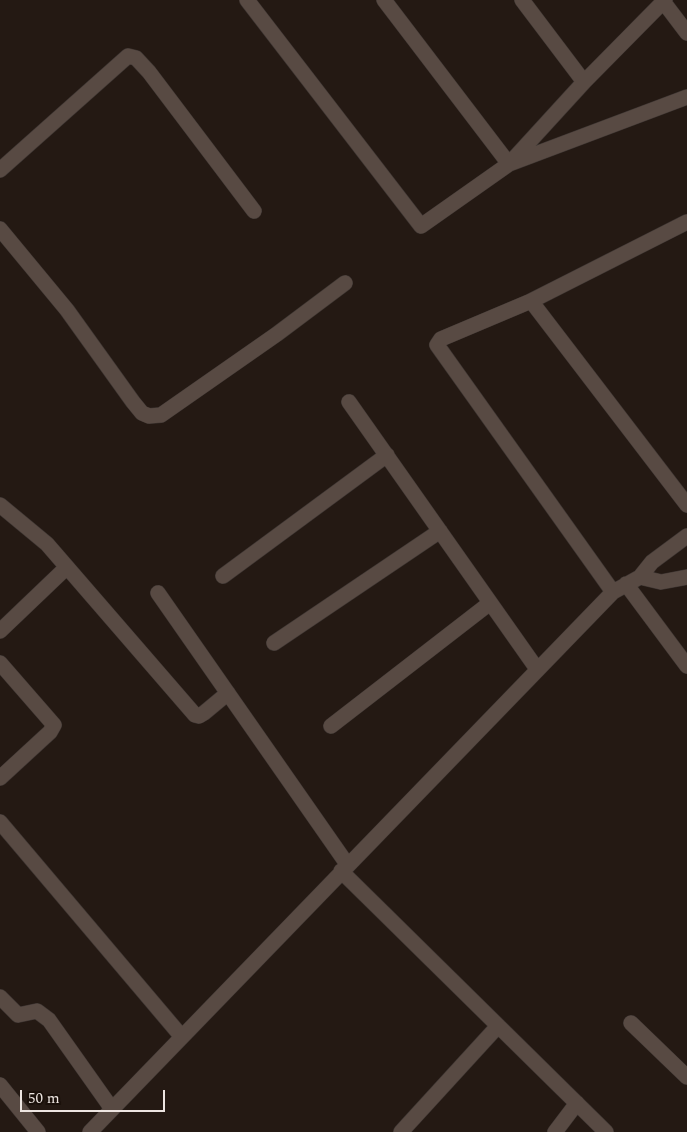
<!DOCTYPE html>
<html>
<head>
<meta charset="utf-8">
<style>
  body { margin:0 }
  #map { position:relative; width:687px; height:1132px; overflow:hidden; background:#241913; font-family:Spectral,serif }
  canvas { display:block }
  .scale { position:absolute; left:20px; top:1090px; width:145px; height:22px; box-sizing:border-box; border:2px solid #ede5e1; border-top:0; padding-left:6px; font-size:15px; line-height:18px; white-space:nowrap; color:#ede5e1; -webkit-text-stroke:4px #1a100a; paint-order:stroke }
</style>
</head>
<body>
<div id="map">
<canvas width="687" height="1132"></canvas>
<div class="scale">50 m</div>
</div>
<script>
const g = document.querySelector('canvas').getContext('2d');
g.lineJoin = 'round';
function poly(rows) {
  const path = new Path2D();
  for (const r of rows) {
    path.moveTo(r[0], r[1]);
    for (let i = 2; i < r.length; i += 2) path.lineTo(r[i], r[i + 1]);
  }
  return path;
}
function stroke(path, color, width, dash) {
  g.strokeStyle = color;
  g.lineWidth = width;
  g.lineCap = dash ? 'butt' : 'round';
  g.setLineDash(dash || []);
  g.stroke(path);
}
const minor = poly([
  [247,0,421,226,509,164,584,82,665,0],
  [384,0,509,164,687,97],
  [522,0,584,82],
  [662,0,687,33],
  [0,170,128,56,136,58,149,72,254,211],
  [687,222,531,301,687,505],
  [0,229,67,310,133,402,142,413,149,416,161,415,277,334,345,283],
  [531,301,441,339,437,345,613,592],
  [349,402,537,669],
  [0,505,47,544,195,715,199,716,204,713,228,693],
  [223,576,387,455],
  [640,577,661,582,687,577],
  [626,584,687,666],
  [158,593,347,864],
  [0,631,67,567],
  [274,643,440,531],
  [0,663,54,725,50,732,0,778],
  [331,726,490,603],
  [0,822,182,1037],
  [341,871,606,1132],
  [0,997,18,1015,37,1011,49,1020,112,1109],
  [631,1023,687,1077],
  [0,1085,38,1132],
  [90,1132,613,592,640,577,652,562,687,536],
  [401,1132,498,1026],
  [555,1132,577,1103]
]);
stroke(minor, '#3e3633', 16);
stroke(minor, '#584a43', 15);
</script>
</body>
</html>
